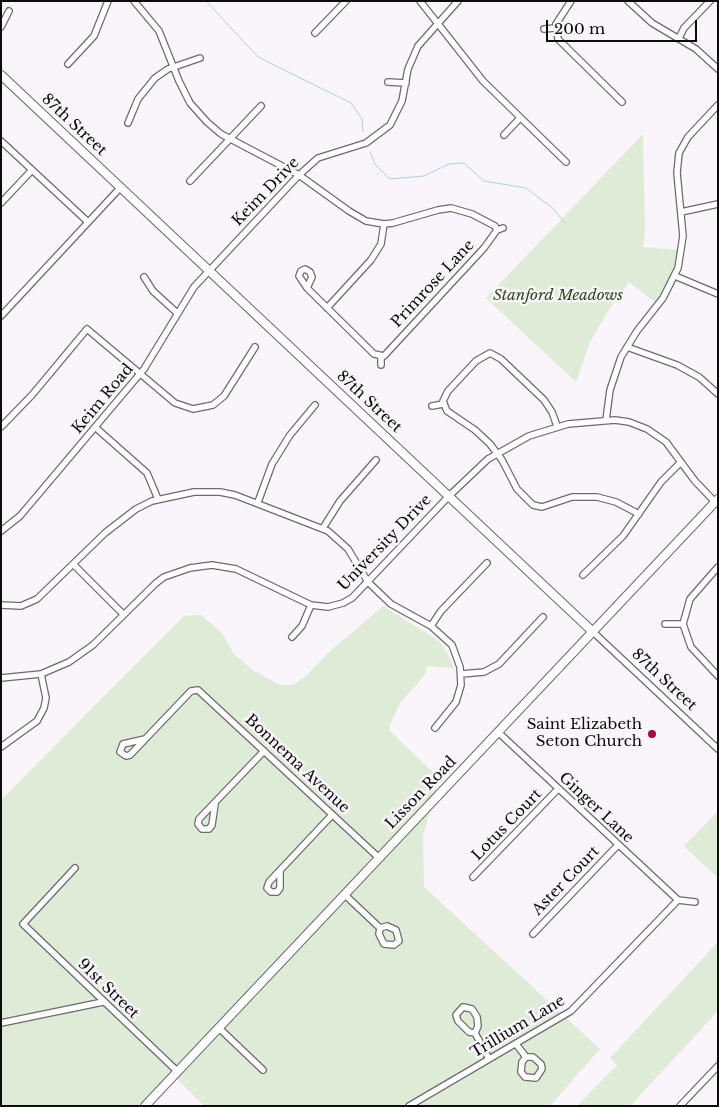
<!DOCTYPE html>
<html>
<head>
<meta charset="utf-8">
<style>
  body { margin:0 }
  #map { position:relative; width:719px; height:1107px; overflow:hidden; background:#f9f5fa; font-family:"Libre Baskerville",serif }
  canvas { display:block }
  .frame { position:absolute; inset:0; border:2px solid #0d0c0d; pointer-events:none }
  .scale { position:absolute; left:546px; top:20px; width:151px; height:22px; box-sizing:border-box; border:2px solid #0d0c0d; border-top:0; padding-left:6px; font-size:15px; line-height:18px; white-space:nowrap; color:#0d0c0d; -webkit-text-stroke:4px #f9f5fa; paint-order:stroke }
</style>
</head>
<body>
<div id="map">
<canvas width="719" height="1107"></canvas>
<div class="frame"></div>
<div class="scale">200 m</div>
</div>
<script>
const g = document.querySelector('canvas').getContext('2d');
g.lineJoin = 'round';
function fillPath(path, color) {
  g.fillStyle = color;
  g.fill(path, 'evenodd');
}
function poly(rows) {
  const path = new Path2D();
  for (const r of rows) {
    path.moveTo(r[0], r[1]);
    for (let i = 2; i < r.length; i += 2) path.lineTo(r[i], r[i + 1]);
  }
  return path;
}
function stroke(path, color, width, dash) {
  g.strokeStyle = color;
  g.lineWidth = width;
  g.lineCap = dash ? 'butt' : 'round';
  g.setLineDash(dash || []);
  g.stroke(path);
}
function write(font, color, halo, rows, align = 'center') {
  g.font = font + ' "Libre Baskerville",serif';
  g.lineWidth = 5;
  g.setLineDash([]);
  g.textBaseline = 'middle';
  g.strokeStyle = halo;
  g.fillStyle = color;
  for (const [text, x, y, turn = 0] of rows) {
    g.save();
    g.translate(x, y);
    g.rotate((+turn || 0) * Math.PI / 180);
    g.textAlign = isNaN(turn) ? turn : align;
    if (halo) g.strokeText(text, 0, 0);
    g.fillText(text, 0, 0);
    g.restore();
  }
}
fillPath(poly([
  [643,134,645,231,643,247,679,250,676,263,665,289,655,302,629,282,608,311,590,342,576,382,486,298],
  [383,606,438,640,446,650,454,668,427,666,425,675,400,703,390,725,390,731,396,737,439,778,423,836,424,887,600,1049,550,1106,204,1106,173,1075,168,1075,139,1106,1,1106,1,800,184,616,201,615,222,633,234,654,254,671,280,685,292,685,305,677,329,652],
  [718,811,718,878,684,846],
  [718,942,718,1011,630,1106,577,1106,617,1065,610,1058]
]), '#deebd6');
stroke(poly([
  [206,1,258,57,351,103,362,119,363,132],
  [370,152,375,164,390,179,424,176,449,164,464,163,484,181,526,188,554,209,564,222]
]), '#add0db', 1);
const street = poly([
  [134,1,159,31,179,81,190,103,207,122,221,134,299,175,349,211,366,221,384,224,393,223,438,210,451,208,472,214,495,226,497,230],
  [420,1,483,81,566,162],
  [571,1,556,24,558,39,622,102],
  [628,1,652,23,696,49,718,69],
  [1,27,9,11],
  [544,29,555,28],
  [315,33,346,1],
  [679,38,684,28,710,1],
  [68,64,94,36,108,1],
  [388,82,406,83],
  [128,123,138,99,155,78,168,69,200,58],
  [504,135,520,118],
  [1,141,88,222],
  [190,181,261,106],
  [1,203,32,170],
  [681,212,718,204],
  [675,276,718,294],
  [144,277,153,291,177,313],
  [307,288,299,276,301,271,305,269,310,272,312,277,307,288,374,354,384,356,484,248,497,230,503,228],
  [327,308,371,260,381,244,384,224],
  [1,316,120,188],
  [627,347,677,365,699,377,718,394],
  [381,365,381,357],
  [432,406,443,404],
  [606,420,610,390,621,357,637,331,663,298,678,268,683,236,677,173,679,153,688,137,718,105],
  [557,426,552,412,544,400,501,359,490,353,476,361,448,391,443,401,447,411,475,430,490,444,502,460,517,489,533,505,542,507,572,497,597,497,616,502,639,514],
  [1,427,32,395,87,329,175,403,193,409,213,405,224,396,255,347],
  [95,427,147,473,158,499],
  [258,502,272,464,290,435,315,405],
  [323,528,340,501,376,460],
  [1,531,20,516,144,369,194,287,299,175,318,158,366,143,390,125,402,101,408,69,418,46,458,1],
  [74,565,123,614],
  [718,567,690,599,683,624,691,647,718,676],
  [583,575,623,536,661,482,681,462],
  [1,605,21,606,37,599,105,533,136,509,152,501,194,492,220,492,235,495,328,531,348,549,368,582,391,604,431,626,452,645,460,667,461,685,456,702,435,728],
  [665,624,683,624],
  [431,626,441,611,487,563],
  [592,631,718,749],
  [292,637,302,626,311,605],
  [461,674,484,672,499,664,543,617],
  [1,678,41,674,69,662,93,645,156,583,164,577,190,568,212,565,236,569,311,605,328,607,343,603,352,598,449,496,488,459,529,436,568,424,615,420,629,422,647,429,666,442,695,481,715,502],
  [498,732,678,900],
  [145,739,123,744,120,752,126,756,130,755,191,691,198,690,378,857],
  [1,747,37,721,44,708,46,698,41,674],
  [215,804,212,825,209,829,202,829,198,824,199,819,264,751],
  [75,868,23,924,177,1071],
  [280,871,280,888,277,892,271,892,267,888,269,882,332,815],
  [473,877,558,789],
  [344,894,380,928,387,926,396,930,399,941,394,945,384,944,379,934,380,928],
  [678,900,695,902],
  [533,934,618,845],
  [1,1023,103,1002],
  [219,1028,263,1070],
  [475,1033,469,1032,458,1021,456,1015,463,1007,472,1009,477,1017,478,1026,475,1033,489,1059],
  [516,1044,526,1057,533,1057,541,1064,542,1069,536,1078,525,1077,521,1072,522,1062,526,1057],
  [409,1106,571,1011,678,900],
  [680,1106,718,1066]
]);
const secondary = poly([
  [1,75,592,631],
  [145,1106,718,499]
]);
stroke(street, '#6d6a6e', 8);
stroke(secondary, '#6d6a6e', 10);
stroke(street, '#fff', 5.5);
stroke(secondary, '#fff', 8);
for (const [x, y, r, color] of [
  [652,734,5,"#a30b46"]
]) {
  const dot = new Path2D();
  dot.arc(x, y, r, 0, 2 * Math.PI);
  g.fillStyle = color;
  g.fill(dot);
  stroke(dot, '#f9f5fa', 2);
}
write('15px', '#0d0c0d', '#f9f5fa', [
  ["87th Street",74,125,43],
  ["Keim Drive",266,192,-46],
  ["Primrose Lane",433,284,-47],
  ["Keim Road",103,399,-50],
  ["87th Street",369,402,43],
  ["University Drive",385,543,-46],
  ["87th Street",664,680,43],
  ["Bonnema Avenue",297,764,43],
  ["Lisson Road",421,793,-46],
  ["Ginger Lane",596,808,43],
  ["Lotus Court",507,825,-46],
  ["Aster Court",566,881,-46],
  ["91st Street",108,989,44],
  ["Trillium Lane",518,1027,-31]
]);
write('italic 15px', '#2e451c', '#f9f5fa', [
  ["Stanford Meadows",558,296]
]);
write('15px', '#0d0c0d', '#f9f5fa', [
  ["Saint Elizabeth",642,725],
  ["Seton Church",642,742]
], 'right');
</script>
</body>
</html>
